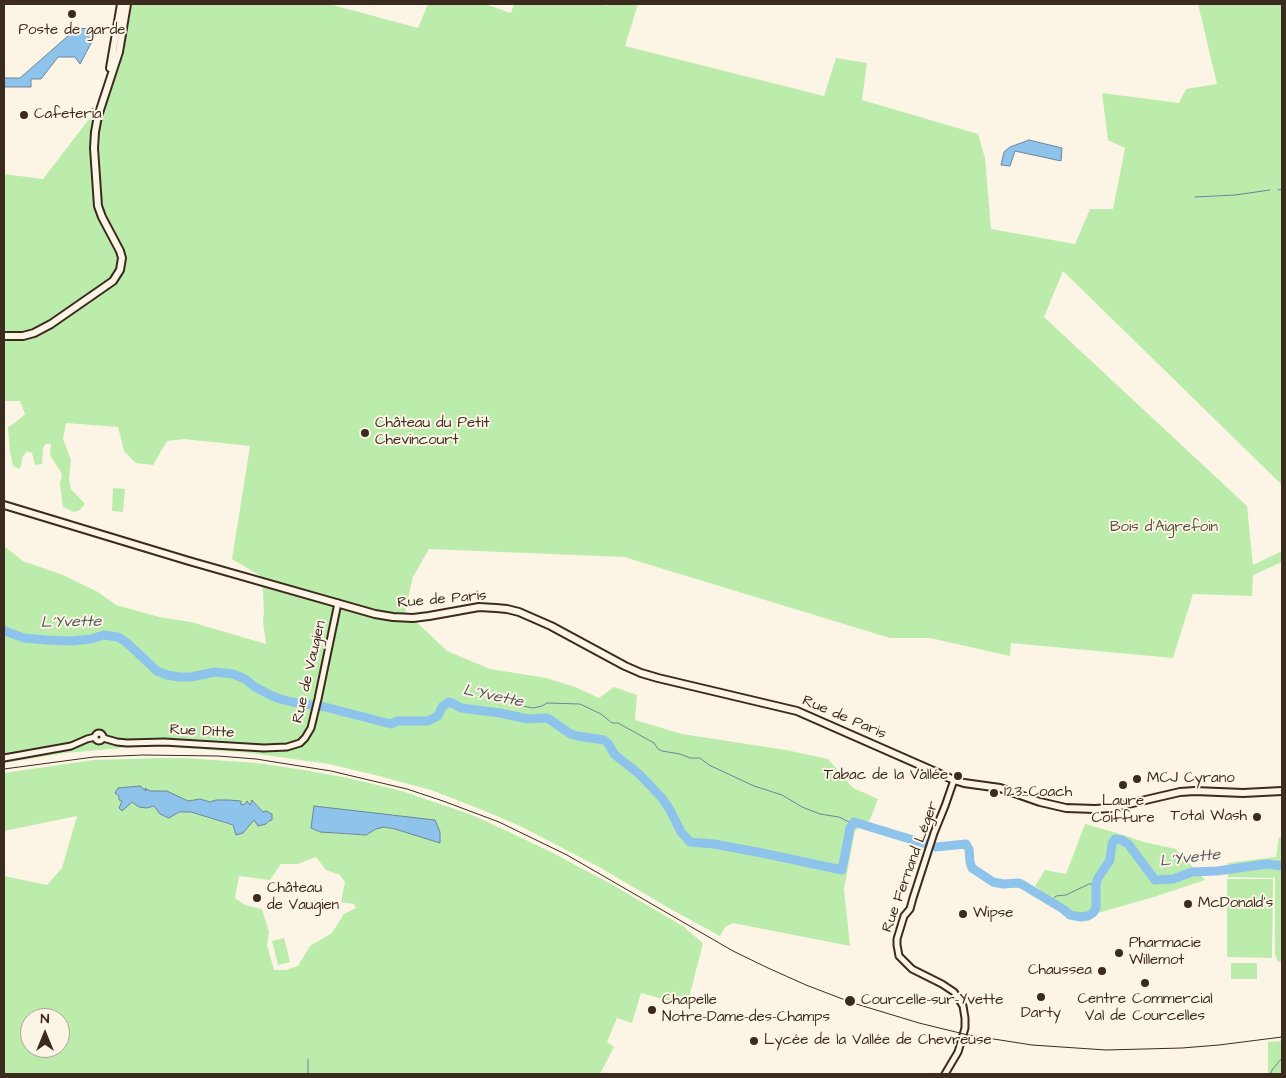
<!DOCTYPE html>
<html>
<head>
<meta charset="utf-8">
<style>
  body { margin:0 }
  #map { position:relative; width:1286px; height:1078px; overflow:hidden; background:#fcf5e5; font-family:"Architects Daughter",sans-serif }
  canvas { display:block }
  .frame { position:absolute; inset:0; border:5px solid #3b2a1e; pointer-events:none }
  .north { position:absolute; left:20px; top:1008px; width:50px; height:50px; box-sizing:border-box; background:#fcf5e5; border:1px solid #afa495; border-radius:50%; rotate:0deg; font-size:14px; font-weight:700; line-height:20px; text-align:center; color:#3b2a1e }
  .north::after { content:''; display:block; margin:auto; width:18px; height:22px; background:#3b2a1e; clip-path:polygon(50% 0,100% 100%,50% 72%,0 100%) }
</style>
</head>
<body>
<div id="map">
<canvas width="1286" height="1078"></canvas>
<div class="frame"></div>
<div class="north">N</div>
</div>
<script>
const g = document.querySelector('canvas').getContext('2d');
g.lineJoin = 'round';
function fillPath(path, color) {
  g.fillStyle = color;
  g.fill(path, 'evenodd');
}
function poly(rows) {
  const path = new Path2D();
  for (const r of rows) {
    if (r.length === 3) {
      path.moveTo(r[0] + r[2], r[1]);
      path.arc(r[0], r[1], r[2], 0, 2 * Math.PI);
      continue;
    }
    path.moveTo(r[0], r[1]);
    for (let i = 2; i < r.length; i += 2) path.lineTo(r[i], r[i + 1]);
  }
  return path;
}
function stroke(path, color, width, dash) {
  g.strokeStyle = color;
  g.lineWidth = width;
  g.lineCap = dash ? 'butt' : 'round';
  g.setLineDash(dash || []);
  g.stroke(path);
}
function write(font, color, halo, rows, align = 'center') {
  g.font = font + ' "Architects Daughter",sans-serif';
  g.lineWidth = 4;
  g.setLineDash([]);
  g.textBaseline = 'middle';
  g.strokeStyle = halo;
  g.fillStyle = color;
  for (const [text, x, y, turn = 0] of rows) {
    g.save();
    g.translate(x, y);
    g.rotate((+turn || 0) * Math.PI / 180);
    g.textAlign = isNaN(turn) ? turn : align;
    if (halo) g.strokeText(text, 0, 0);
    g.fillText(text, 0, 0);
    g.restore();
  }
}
fillPath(poly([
  [128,4,329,4,418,28,428,4,485,4,511,13,514,4,600,4,607,6,608,4,638,4,625,46,824,96,836,58,867,63,862,100,978,134,985,158,991,229,1075,244,1090,209,1113,209,1125,148,1108,140,1102,93,1179,103,1186,89,1217,84,1198,4,1282,4,1282,485,1063,271,1044,317,1247,506,1253,565,1282,551,1282,562,1253,575,1252,596,1193,594,1173,658,1011,643,1010,656,930,638,890,638,624,557,429,549,413,577,405,611,447,651,490,669,546,678,575,687,599,698,614,687,637,695,635,720,682,734,786,750,828,759,853,788,878,799,870,820,855,831,844,889,850,946,733,923,725,927,720,936,667,907,601,868,520,826,485,811,431,790,375,775,329,764,250,753,159,746,122,748,65,753,4,763,4,546,23,561,63,575,98,592,116,605,159,617,191,622,266,644,263,622,264,610,262,577,232,559,250,446,184,439,167,441,153,465,136,463,124,451,118,427,66,423,63,439,71,460,69,479,71,489,85,504,80,510,74,512,63,507,60,484,62,474,50,455,51,444,46,444,43,448,42,464,35,465,32,453,27,451,23,456,21,466,19,469,13,466,10,452,8,427,16,422,25,414,20,401,4,401,4,174,43,179,106,97],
  [113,488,125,489,123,512,112,511],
  [159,758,184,758,257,763,304,770,348,778,402,791,472,815,505,830,553,853,613,885,686,928,686,929,703,943,687,1006,641,993,632,1023,617,1018,607,1042,614,1047,600,1074,4,1074,4,876,47,885,62,868,77,816,4,831,4,773,93,760],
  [150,791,167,791,188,801,200,799,210,802,216,800,240,805,245,804,250,806,252,800,255,802,263,812,254,819,243,833,233,826,191,812,160,814,154,806,147,808,120,799,119,796],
  [314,806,343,810,440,842,395,829,384,827,376,829,365,835,336,834,311,828],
  [316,857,326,870,340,875,345,882,341,902,354,904,356,908,344,914,332,933,310,946,298,966,286,970,274,970,267,945,269,932,262,909,245,905,235,898,239,876,270,880,281,864,298,864],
  [30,1018,60,1018,60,1048,30,1048],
  [1085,824,1117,833,1144,842,1176,849,1205,880,1157,896,1091,915,1068,912,1035,886,1045,870,1066,874],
  [1279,837,1282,838,1282,962,1278,962,1275,954,1275,878,1228,877,1228,863,1276,857],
  [1227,879,1273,879,1272,958,1227,957],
  [284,938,290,962,278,965,272,941],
  [1231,963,1257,963,1257,979,1231,979],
  [1282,1041,1282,1074,1268,1074,1268,1042]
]), '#bbecac');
const water = poly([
  [77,28,92,29,95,36,80,64,75,57,58,57,41,79,31,79,31,87,4,87,4,78,20,78,77,28],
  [1029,140,1062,148,1061,161,1015,151,1010,166,1001,165,1004,152,1010,147,1029,140],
  [140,786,146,791,145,788,150,791,167,791,188,801,200,799,210,802,216,800,229,800,241,801,241,805,245,804,247,801,250,805,252,800,263,812,266,811,272,814,272,820,269,821,266,824,258,826,254,820,243,833,236,835,233,825,191,812,179,812,169,818,160,814,154,806,147,808,139,807,132,802,122,811,119,808,122,801,119,800,119,796,115,793,118,788,140,786],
  [314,806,435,820,440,832,440,843,395,829,384,827,376,829,366,835,320,832,311,828,314,806]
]);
fillPath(water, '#8ec3ec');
stroke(water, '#6d869a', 1);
stroke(poly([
  [1278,190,1282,189],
  [1195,197,1235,195,1270,190],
  [512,704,533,708,542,706,547,703,580,704,601,714,612,723,618,723,654,743,658,749,662,751,680,754,690,758,700,758,709,765,754,786,782,795,802,807,820,814,839,817,849,822,854,822],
  [1051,901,1056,896,1066,895,1089,884,1096,884],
  [308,1074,308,1059],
  [1271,1074,1272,1070,1282,1058]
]), '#6d869a', 1);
stroke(poly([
  [4,630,10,633,24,638,46,640,71,641,91,639,104,635,118,637,126,642,157,671,167,675,179,677,191,677,215,672,233,674,245,679,255,687,270,695,280,699,292,702,325,707,387,723,391,724,398,721,428,721,438,716,442,707,449,702,452,703,461,708,500,713,528,719,546,718,549,719,569,733,577,736,604,740,608,743,614,754,639,774,662,798,670,810,681,832,690,842,714,844,762,853,842,870,850,828,854,822,936,847,966,844,969,849,970,862,972,868,993,882,1003,884,1019,883,1023,885,1063,909,1070,915,1081,917,1088,916,1093,913,1096,908,1096,884,1098,878,1110,860,1112,844,1115,839,1122,840,1129,845,1155,880,1173,879,1192,872,1217,871,1267,864,1282,866]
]), '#8ec3ec', 9);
const minor = poly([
  [99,737,4],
  [103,738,117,742,127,743,164,742,264,748,287,747,300,743,305,738,311,728,318,699,338,603],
  [4,758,71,746,87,739,95,737],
  [945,1074,958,1052,961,1042,965,1028,965,1018,963,1006,954,992,942,984,912,969,899,956,897,945,897,939,904,916,910,909,913,898,934,833,945,806,954,780]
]);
const major = poly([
  [110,68,121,4],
  [4,336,23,336,34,333,51,324,113,281,120,270,122,258,120,251,102,217,98,206,94,148,95,132,98,116,119,52,127,4],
  [4,505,189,561,375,614,393,617,413,618,429,616,479,607,496,608,507,609,519,612,551,626,625,666,641,673,658,678,797,711,954,780,964,783,1000,788,1040,802,1066,808,1095,809,1111,808,1180,792,1195,791,1243,793,1282,791]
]);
stroke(minor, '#3b2a1e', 9);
stroke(major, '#3b2a1e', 10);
stroke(minor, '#fcf5e5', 5);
stroke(major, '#fcf5e5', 6);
stroke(poly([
  [4,769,94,757,143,755,218,756,256,759,331,771,407,789,443,801,499,822,567,855,733,951,768,968,806,985,853,1003,919,1023,968,1035,1032,1045,1106,1050,1182,1048,1219,1045,1282,1037]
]), '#3b2a1e', 1);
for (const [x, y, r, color] of [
  [72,14,5,"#3b2a1e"],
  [24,115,5,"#3b2a1e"],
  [365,433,5,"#3b2a1e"],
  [958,776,5,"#3b2a1e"],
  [1137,779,5,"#3b2a1e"],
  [1123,785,5,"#3b2a1e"],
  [994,793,5,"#3b2a1e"],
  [1257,817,5,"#3b2a1e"],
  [257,898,5,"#3b2a1e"],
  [1188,904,5,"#3b2a1e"],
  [963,914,5,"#3b2a1e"],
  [1119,953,5,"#3b2a1e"],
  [1102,971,5,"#3b2a1e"],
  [1145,983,5,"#3b2a1e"],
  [1041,997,5,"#3b2a1e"],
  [850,1001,6,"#3b2a1e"],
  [652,1010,5,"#3b2a1e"],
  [754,1041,5,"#3b2a1e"]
]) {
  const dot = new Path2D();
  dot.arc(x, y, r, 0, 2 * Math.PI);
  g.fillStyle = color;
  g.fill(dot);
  stroke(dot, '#fcf5e5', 2);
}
write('15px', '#3b2a1e', '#fcf5e5', [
  ["Poste de garde",72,31,"center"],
  ["Cafeteria",34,115],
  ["Château du Petit",375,424],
  ["Chevincourt",375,441],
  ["Tabac de la Vallée",948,776,"right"],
  ["MCJ Cyrano",1147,779],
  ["123...Coach",1004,793],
  ["Laure",1123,802,"center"],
  ["Coiffure",1123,819,"center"],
  ["Total Wash",1247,817,"right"],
  ["Château",267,889],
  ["de Vaugien",267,906],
  ["McDonald's",1198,904],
  ["Wipse",973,914],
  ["Pharmacie",1129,944],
  ["Willemot",1129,961],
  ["Chaussea",1092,971,"right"],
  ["Centre Commercial",1145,1000,"center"],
  ["Val de Courcelles",1145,1017,"center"],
  ["Chapelle",662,1001],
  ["Notre-Dame-des-Champs",662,1018],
  ["Courcelle-sur-Yvette",861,1001],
  ["Darty",1041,1014,"center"],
  ["Lycée de la Vallée de Chevreuse",764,1041]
], 'left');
write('15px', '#55513a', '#fcf5e5', [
  ["Bois d'Aigrefoin",1164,528]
]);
write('15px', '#3b2a1e', '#fcf5e5', [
  ["Rue de Paris",442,600,-5],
  ["Rue de Vaugien",310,672,-77],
  ["Rue de Paris",844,718,23],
  ["Rue Ditte",202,732,3],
  ["Rue Fernand Léger",911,867,-70]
]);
write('italic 16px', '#54585c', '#fcf5e5', [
  ["L'Yvette",71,623,-1],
  ["L'Yvette",493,697,12],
  ["L'Yvette",1190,859,-7]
]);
</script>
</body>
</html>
